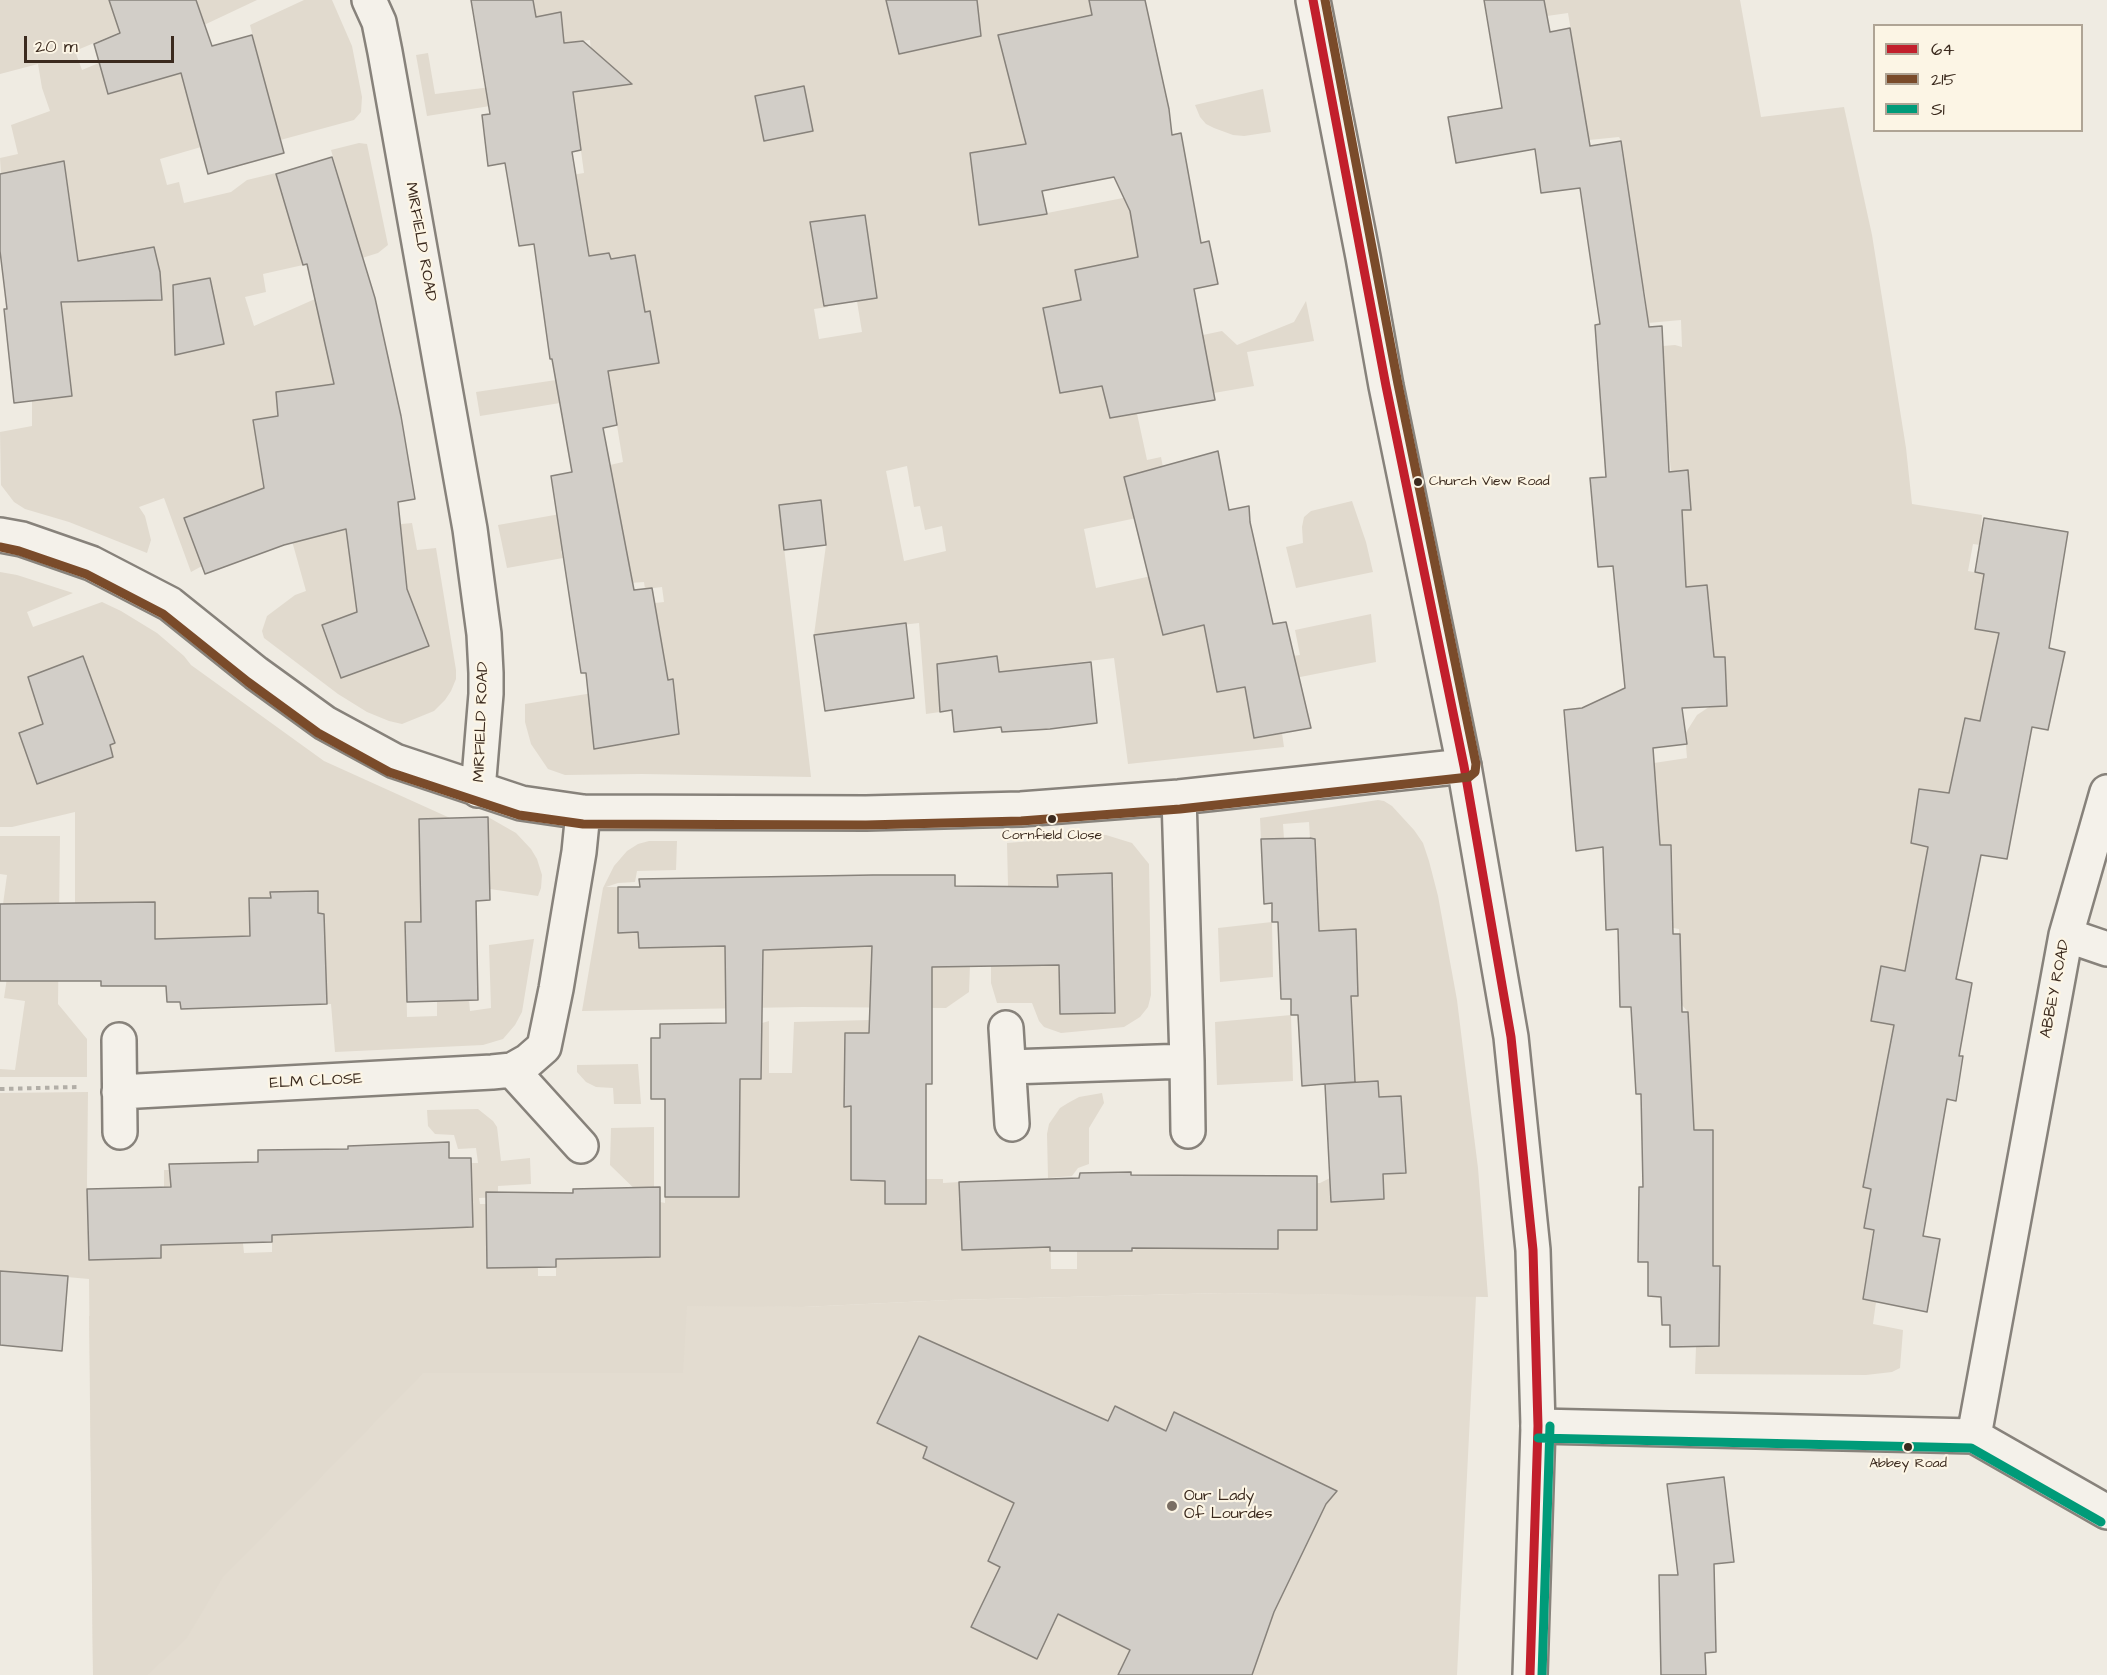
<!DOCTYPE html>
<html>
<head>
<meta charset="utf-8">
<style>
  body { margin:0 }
  #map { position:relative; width:2107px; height:1675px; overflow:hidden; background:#efebe2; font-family:"Architects Daughter",sans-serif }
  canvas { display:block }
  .legend { position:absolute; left:1873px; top:24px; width:210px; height:108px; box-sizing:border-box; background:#fcf5e5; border:2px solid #afa495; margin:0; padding:8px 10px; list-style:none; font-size:18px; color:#3b2a1e }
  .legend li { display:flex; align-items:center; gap:12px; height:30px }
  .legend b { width:30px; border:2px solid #afa495 }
  .scale { position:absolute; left:24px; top:36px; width:150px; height:27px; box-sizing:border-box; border:3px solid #3b2a1e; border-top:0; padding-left:8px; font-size:18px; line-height:21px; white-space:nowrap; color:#3b2a1e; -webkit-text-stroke:4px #fcf5e5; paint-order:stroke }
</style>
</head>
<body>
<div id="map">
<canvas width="2107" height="1675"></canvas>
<ul class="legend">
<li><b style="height:8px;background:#c21f2c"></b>64</li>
<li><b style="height:8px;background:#7a4b2a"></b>215</li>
<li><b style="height:8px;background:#009b79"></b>S1</li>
</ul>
<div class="scale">20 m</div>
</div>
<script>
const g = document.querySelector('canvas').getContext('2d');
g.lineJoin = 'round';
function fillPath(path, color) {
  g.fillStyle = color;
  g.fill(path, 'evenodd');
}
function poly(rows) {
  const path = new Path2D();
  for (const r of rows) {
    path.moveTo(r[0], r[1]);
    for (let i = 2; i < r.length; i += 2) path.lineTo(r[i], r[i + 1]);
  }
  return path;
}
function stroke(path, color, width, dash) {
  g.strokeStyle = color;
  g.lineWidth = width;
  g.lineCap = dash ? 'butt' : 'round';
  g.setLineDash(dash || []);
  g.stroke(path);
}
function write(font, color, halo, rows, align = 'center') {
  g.font = font + ' "Architects Daughter",sans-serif';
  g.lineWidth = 4.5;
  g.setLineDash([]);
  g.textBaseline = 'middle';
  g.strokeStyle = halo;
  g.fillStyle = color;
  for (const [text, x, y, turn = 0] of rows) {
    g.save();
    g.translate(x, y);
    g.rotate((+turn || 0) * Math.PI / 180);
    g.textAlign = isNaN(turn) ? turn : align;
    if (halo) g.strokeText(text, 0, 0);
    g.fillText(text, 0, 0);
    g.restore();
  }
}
fillPath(poly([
  [1224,1293,1476,1296,1457,1675,93,1675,89,1316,173,1318,725,1305,803,1307,949,1300]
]), '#e3dcd0');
fillPath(poly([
  [0,0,109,0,120,32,75,51,82,70,118,55,101,69,109,94,142,85,195,51,201,147,160,159,167,185,179,182,184,203,231,192,247,180,276,173,303,265,263,274,266,292,245,297,254,326,315,299,335,388,299,541,341,530,412,523,417,550,436,548,456,670,456,679,451,691,445,700,434,711,402,724,389,721,367,712,338,694,264,638,262,631,267,616,295,595,306,591,292,541,272,485,185,518,202,566,191,572,164,498,139,507,145,516,151,540,147,553,69,522,25,509,14,502,1,485,0,432,32,426,32,401,72,395,61,303,161,300,159,268,154,247,61,264,54,217,72,213,65,168,47,171,46,165,1,174,0,158,18,154,11,125,50,111,42,88,38,64,0,74],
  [408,593,428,647,383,662,322,625],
  [196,0,257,0,204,25],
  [304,0,332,0,352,46,362,97,361,112,354,120,273,142,264,79,250,25],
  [533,0,1089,0,1147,15,1152,31,1134,34,997,198,1002,222,1128,197,1138,257,1076,270,1084,315,1133,395,1147,460,1161,457,1164,473,1189,507,1084,529,1096,588,1202,565,1245,687,1254,737,1282,733,1284,747,1128,764,1114,658,999,672,996,656,937,664,940,712,926,714,919,623,814,635,826,545,821,500,779,505,811,777,642,774,565,775,548,769,531,744,525,722,525,704,648,684,655,603,664,602,662,587,645,589,644,582,630,583,610,465,623,462,608,371,659,363,650,311,627,315,640,286,635,255,611,259,609,253,589,256,579,193,527,202,523,183,584,173,573,92,591,53,590,40,564,43,561,12,476,30,535,12],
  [852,271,862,332,819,339,814,309,828,307,822,276],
  [907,466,914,507,920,506,925,530,942,526,946,551,904,561,886,471],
  [1544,0,1740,0,1761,117,1844,107,1872,235,1906,448,1912,504,1982,515,1980,545,1973,544,1968,571,1996,576,1990,609,1978,607,1975,629,1999,633,1980,721,1964,718,1949,793,1919,790,1911,843,1929,846,1905,971,1881,966,1871,1021,1894,1025,1863,1187,1871,1189,1864,1228,1875,1231,1863,1299,1876,1302,1873,1324,1903,1330,1900,1368,1892,1372,1866,1375,1695,1374,1696,1347,1719,1346,1720,1266,1714,1266,1713,1263,1713,1130,1694,1130,1688,1012,1682,1005,1679,929,1673,928,1672,846,1660,845,1654,763,1687,758,1685,734,1697,715,1709,707,1727,706,1725,657,1708,658,1710,619,1707,585,1686,587,1685,571,1670,511,1691,509,1688,470,1671,472,1666,417,1651,347,1675,345,1682,347,1681,320,1648,323,1645,292,1643,289,1621,141,1619,137,1589,140,1568,13,1547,16],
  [428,53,435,94,507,85,509,103,427,116,416,55],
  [1263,89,1271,132,1244,136,1233,135,1214,128,1206,124,1200,117,1195,105],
  [359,143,367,144,388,245,378,253,362,258,331,150],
  [1306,301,1314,341,1247,352,1254,386,1214,393,1213,386,1203,387,1203,335,1222,331,1237,345,1294,322],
  [556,380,560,403,480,416,476,392],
  [1352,501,1366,542,1373,572,1296,588,1286,547,1303,543,1302,527,1304,517,1311,511],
  [577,511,582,547,561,551,563,558,507,568,498,525],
  [0,572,17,575,73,593,27,612,33,627,102,602,121,611,157,633,184,656,191,665,324,761,450,818,419,819,421,922,405,923,407,1017,437,1016,437,1001,469,1000,470,1011,491,1008,489,945,534,939,522,1012,515,1025,503,1039,483,1045,335,1052,331,1004,327,1004,324,914,318,913,318,891,270,893,271,898,250,899,250,941,166,987,155,986,155,902,75,903,75,812,12,827,0,827],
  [83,656,115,743,110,745,113,757,88,767,84,754,63,761,67,774,37,784,19,733,43,724,28,677],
  [1371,614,1376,662,1280,681,1277,658,1300,655,1295,630],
  [1378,800,1384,801,1392,806,1414,830,1423,843,1429,861,1438,896,1457,1000,1466,1073,1478,1168,1488,1297,1224,1293,949,1300,803,1307,687,1306,683,1373,423,1373,223,1577,186,1639,147,1675,93,1675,89,1279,0,1271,0,1093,88,1092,87,1182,89,1248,105,1260,161,1257,159,1194,164,1192,164,1170,170,1170,171,1234,226,1233,226,1243,243,1243,244,1253,272,1252,272,1233,328,1163,331,1233,472,1227,471,1163,478,1163,476,1148,458,1149,454,1135,435,1134,428,1126,427,1110,478,1109,493,1121,497,1127,501,1161,530,1158,531,1184,498,1186,498,1197,479,1198,480,1204,487,1204,538,1267,538,1276,556,1276,556,1259,660,1202,665,1203,665,1197,739,1196,739,1103,665,1103,665,1099,762,1045,762,1023,769,1021,769,1073,792,1073,794,1022,870,1020,869,1033,845,1033,844,1106,851,1106,851,1180,885,1181,886,1204,926,1204,926,1179,943,1179,943,1183,959,1182,962,1250,1025,1248,1049,1190,1051,1269,1077,1269,1077,1251,1132,1251,1138,1248,1277,1249,1278,1230,1317,1230,1317,1203,1310,1202,1299,1184,1320,1183,1330,1178,1406,1173,1401,1096,1379,1097,1355,1082,1352,1020,1298,1022,1301,1015,1350,996,1358,995,1356,930,1279,933,1309,902,1318,901,1315,839,1310,839,1309,822,1283,824,1284,839,1261,839,1260,818],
  [488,817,516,833,531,849,537,859,542,875,541,888,538,896,490,889],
  [1106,835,1132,843,1149,864,1151,995,1148,1007,1140,1017,1124,1027,1061,1033,1044,1027,1039,1021,1032,1003,997,1003,991,983,991,887,1008,886,1007,843],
  [1112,874,1115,1013,1060,1014,1057,875],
  [0,836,60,836,58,1004,87,1039,87,1077,0,1077,0,1069,15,1070,25,1001,4,998,13,937,0,926,7,875,0,874],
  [649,841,677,841,676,870,637,871,635,882,618,883,606,887,618,887,618,933,638,932,639,948,701,947,701,931,724,890,725,949,747,949,785,931,785,949,802,949,802,876,810,876,811,947,971,939,969,992,946,1008,803,1007,582,1011,603,888,614,866,627,851,638,844],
  [1272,922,1273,977,1220,982,1218,928],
  [1291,1015,1293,1081,1217,1085,1215,1022],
  [638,1064,641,1104,614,1104,613,1088,596,1087,586,1082,577,1072,577,1065],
  [1102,1093,1104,1103,1089,1128,1089,1164,1078,1168,1072,1176,1048,1178,1047,1134,1049,1124,1060,1108,1068,1103,1079,1097],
  [654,1127,654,1199,644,1198,610,1165,611,1128]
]), '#e1dace');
const building = poly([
  [109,0,196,0,212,46,252,35,284,153,208,174,181,73,108,94,94,44,120,33,109,0],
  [471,0,533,0,536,17,561,12,564,43,583,41,632,84,573,92,581,150,572,152,589,256,609,253,611,259,635,255,645,312,650,311,659,363,608,371,617,425,603,428,634,590,652,588,668,680,673,679,679,734,594,749,586,673,581,673,551,476,572,472,552,359,550,359,534,244,519,246,505,163,488,166,482,115,490,114,471,0],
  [886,0,977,0,981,36,899,54,886,0],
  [1089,0,1145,0,1169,109,1172,135,1181,133,1201,243,1209,241,1218,284,1194,289,1215,400,1110,418,1102,386,1060,393,1043,308,1081,300,1075,270,1138,257,1130,211,1114,177,1042,191,1047,214,979,225,970,153,1026,144,998,35,1092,15,1089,0],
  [1484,0,1544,0,1550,32,1570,28,1590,146,1621,141,1649,327,1662,326,1669,472,1688,470,1691,510,1682,510,1686,587,1707,585,1714,657,1725,657,1727,706,1682,708,1687,744,1653,748,1660,845,1671,845,1673,934,1680,934,1682,1012,1688,1012,1694,1130,1713,1130,1713,1266,1720,1266,1719,1346,1670,1347,1670,1325,1662,1325,1661,1297,1648,1296,1648,1262,1638,1262,1639,1187,1643,1187,1641,1094,1636,1094,1631,1007,1620,1007,1618,929,1606,930,1603,847,1576,851,1564,710,1582,708,1625,688,1613,566,1598,567,1590,478,1606,477,1595,325,1600,324,1580,188,1541,193,1535,149,1456,163,1448,117,1502,108,1484,0],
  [804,86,813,131,764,141,755,96,804,86],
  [332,157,375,298,401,416,415,499,398,502,407,589,429,646,341,678,322,625,357,612,346,529,284,545,205,574,184,518,264,488,253,420,278,416,276,392,334,384,307,264,303,265,276,174,332,157],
  [64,161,78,261,154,247,160,272,162,300,61,302,72,396,14,403,4,309,7,309,0,251,0,174,64,161],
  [865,215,877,298,824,306,810,222,865,215],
  [210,278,224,344,175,355,173,285,210,278],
  [1218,451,1229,510,1249,506,1250,522,1273,624,1286,622,1311,728,1254,738,1245,687,1217,692,1204,625,1163,635,1124,477,1218,451],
  [821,500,826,545,784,550,779,505,821,500],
  [1984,518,2068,532,2049,648,2065,652,2048,730,2032,727,2007,859,1981,855,1956,979,1972,983,1959,1056,1963,1056,1956,1101,1947,1099,1923,1236,1940,1239,1927,1312,1863,1299,1874,1230,1864,1228,1871,1189,1863,1187,1894,1025,1871,1021,1881,966,1905,971,1928,847,1911,843,1919,789,1949,793,1965,718,1980,721,1999,633,1975,629,1984,574,1975,572,1984,518],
  [906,623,914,698,825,711,814,635,906,623],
  [83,656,115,743,110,745,113,757,37,784,19,733,43,724,28,677,83,656],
  [997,656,999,672,1091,662,1097,723,1050,729,1002,732,1001,727,954,732,952,710,940,712,937,664,997,656],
  [488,817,490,900,476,901,478,1000,407,1002,405,922,421,922,419,819,488,817],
  [1310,838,1315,839,1319,931,1356,929,1358,996,1351,996,1355,1082,1326,1084,1378,1081,1379,1097,1401,1096,1406,1173,1383,1174,1384,1199,1331,1202,1325,1084,1302,1086,1298,1015,1291,1015,1291,999,1281,999,1278,922,1272,922,1272,903,1264,904,1261,839,1310,838],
  [1112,873,1115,1013,1060,1014,1059,965,932,967,932,1084,926,1084,926,1204,885,1204,885,1181,851,1180,851,1106,844,1107,845,1033,869,1033,872,946,763,950,761,1079,740,1079,739,1197,665,1197,665,1099,651,1099,651,1038,660,1038,660,1024,726,1023,725,946,639,948,638,932,618,933,618,887,640,887,639,879,873,875,955,875,955,886,1058,887,1057,875,1112,873],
  [318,891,318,913,324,914,327,1004,181,1009,180,1002,167,1002,166,986,101,986,101,981,0,981,0,904,155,902,155,939,250,936,249,898,271,898,270,892,318,891],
  [449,1142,449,1158,471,1158,473,1227,272,1235,272,1242,161,1245,161,1258,89,1260,87,1189,171,1187,169,1164,258,1162,258,1150,348,1149,348,1146,449,1142],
  [1131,1172,1131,1175,1317,1176,1317,1230,1278,1230,1278,1249,1132,1248,1132,1251,1050,1251,1050,1247,962,1250,959,1182,1079,1178,1080,1173,1131,1172],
  [660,1187,660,1257,556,1259,556,1267,487,1268,486,1192,573,1193,573,1189,660,1187],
  [0,1271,68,1276,62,1351,0,1345,0,1271],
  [919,1336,1108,1421,1115,1406,1166,1431,1174,1412,1337,1491,1326,1504,1274,1612,1252,1675,1118,1675,1130,1650,1058,1614,1037,1659,971,1627,1000,1567,988,1561,1014,1503,923,1458,927,1447,877,1423,919,1336],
  [1724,1477,1734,1562,1714,1564,1716,1652,1705,1653,1706,1675,1661,1675,1659,1575,1678,1575,1667,1484,1724,1477]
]);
fillPath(building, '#d2cec8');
stroke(building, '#87827b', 1.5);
const street = poly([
  [369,0,379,22,385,52,470,529,484,634,486,673,486,694,478,790],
  [0,535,22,539,91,563,170,604,256,673,325,723,395,761,521,803,583,812,866,813,1021,809,1179,797,1464,766],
  [2066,935,2107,949],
  [1006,1028,1012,1124],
  [119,1040,120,1132],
  [1187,1061,1188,1131],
  [1009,1067,1187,1061,1179,797],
  [512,1070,581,1146],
  [119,1092,492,1072,512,1070,528,1061,544,1047,556,989,579,852,583,812],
  [1538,1426,1974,1436,2107,1512],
  [1974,1436,2066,935,2107,792]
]);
const primary = poly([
  [1313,0,1363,257,1386,386,1464,766,1511,1037,1533,1250,1538,1426,1530,1675]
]);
stroke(street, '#87827b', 38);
stroke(primary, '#87827b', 38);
stroke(poly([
  [0,1089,77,1087]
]), '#b2aea7', 4, [4.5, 4.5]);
stroke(street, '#f4f1ea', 33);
stroke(primary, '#f4f1ea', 33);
stroke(poly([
  [1313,0,1386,386,1464,766,1511,1037,1533,1250,1538,1426,1530,1675]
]), '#c21f2c', 9);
stroke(poly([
  [0,547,19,551,86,574,163,614,248,682,318,733,389,772,519,815,583,824,866,825,1021,821,1180,809,1469,777,1475,772,1476,764,1398,384,1325,0]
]), '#7a4b2a', 9);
stroke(poly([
  [1538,1438,1971,1448,2101,1522],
  [1542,1675,1550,1426]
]), '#009b79', 9);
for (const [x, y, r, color] of [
  [1418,482,5,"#3b2a1e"],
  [1052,819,5,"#3b2a1e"],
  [1908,1447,5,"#3b2a1e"],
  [1172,1506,6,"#7a6e63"]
]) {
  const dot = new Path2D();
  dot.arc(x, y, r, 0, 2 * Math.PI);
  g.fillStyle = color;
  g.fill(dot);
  stroke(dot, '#fcf5e5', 2);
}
write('14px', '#3b2a1e', '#fcf5e5', [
  ["Church View Road",1429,482,"left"],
  ["Cornfield Close",1052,836],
  ["Abbey Road",1908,1464]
]);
write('16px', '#3b2a1e', '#fcf5e5', [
  ["MIRFIELD ROAD",420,242,80],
  ["MIRFIELD ROAD",482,722,-88],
  ["ABBEY ROAD",2056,989,-79],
  ["ELM CLOSE",316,1082,-3]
]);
write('16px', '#3b2a1e', '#fcf5e5', [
  ["Our Lady",1184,1497],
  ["Of Lourdes",1184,1515]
], 'left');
</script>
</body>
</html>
